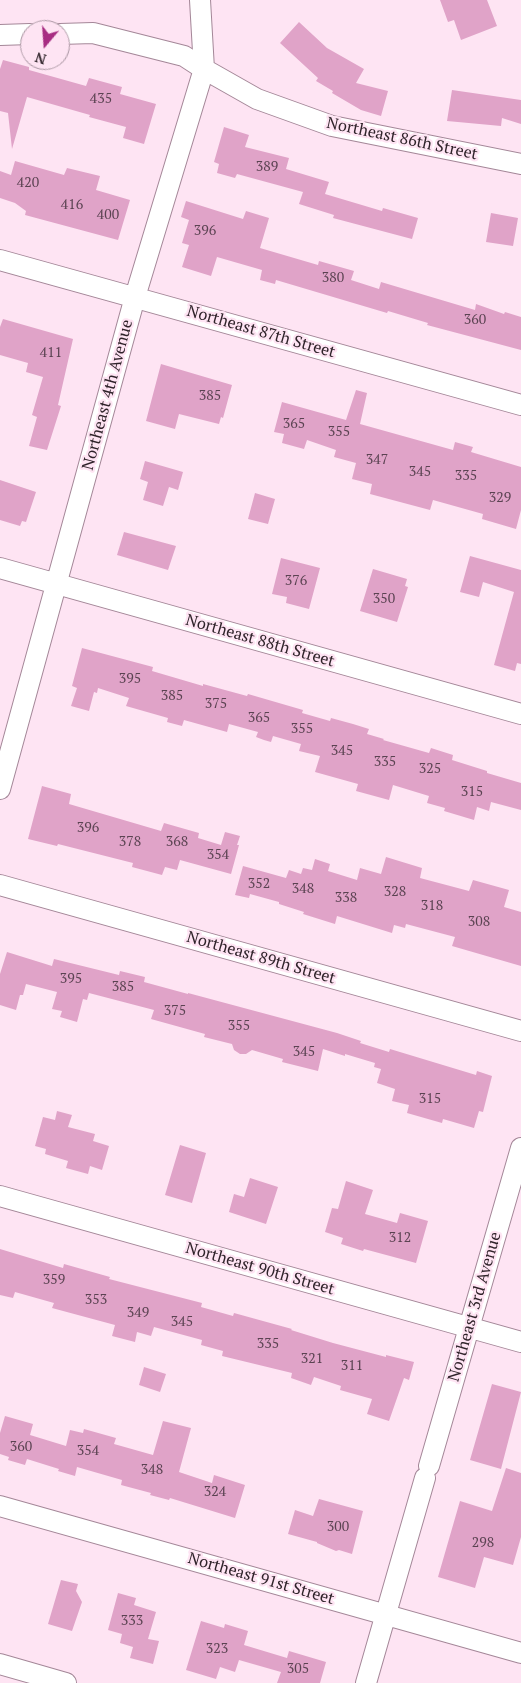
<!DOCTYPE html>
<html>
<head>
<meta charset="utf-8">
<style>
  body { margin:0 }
  #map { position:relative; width:521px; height:1683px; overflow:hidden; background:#fee4f3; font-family:"PT Serif",serif }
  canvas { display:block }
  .north { position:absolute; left:20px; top:20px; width:50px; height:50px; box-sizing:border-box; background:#fee4f3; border:1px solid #ab97a3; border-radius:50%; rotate:198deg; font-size:14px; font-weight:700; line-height:20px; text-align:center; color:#2f232a }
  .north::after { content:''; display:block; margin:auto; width:18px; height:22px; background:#a72d82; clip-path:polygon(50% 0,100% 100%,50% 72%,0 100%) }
</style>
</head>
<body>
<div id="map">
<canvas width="521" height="1683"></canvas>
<div class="north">N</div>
</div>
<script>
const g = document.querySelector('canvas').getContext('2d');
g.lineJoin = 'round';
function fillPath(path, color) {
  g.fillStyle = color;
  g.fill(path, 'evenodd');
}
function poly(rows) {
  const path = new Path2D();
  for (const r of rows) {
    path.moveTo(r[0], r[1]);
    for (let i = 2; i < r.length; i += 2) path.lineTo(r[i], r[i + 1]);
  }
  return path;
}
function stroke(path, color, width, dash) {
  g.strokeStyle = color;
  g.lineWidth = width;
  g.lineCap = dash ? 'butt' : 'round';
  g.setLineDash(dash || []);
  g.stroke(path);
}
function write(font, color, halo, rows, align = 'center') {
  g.font = font + ' "PT Serif",serif';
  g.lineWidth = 4.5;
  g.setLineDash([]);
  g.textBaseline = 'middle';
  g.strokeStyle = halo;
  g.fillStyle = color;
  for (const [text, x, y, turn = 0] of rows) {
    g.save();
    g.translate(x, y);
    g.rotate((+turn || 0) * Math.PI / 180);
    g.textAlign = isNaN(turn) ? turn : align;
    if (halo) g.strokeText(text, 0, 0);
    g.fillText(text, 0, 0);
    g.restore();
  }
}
fillPath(poly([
  [440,0,487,0,497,26,461,40,454,20,448,22],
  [299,22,327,48,364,69,356,83,388,91,381,116,361,110,332,93,333,91,316,81,318,78,280,43],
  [3,60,29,67,29,70,86,86,89,78,122,87,120,94,156,104,144,144,123,138,126,127,89,117,90,115,27,97,12,149,8,113,0,111,0,69],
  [452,90,521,100,521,124,502,118,501,126,447,121],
  [224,127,249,135,245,147,289,158,286,169,329,182,325,194,382,211,383,208,418,218,412,239,333,218,334,215,299,204,303,192,237,174,235,178,217,173,219,164,214,162],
  [15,161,64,175,67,168,100,176,96,190,130,200,118,240,25,215,26,211,15,203,0,198,0,171,11,175],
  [186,201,243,219,246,211,269,218,260,248,318,265,319,261,354,271,351,280,379,289,381,282,475,310,476,304,504,314,505,312,521,317,521,350,427,325,428,323,388,311,387,313,276,280,275,284,260,280,262,270,217,257,211,276,182,267,189,245,182,243,189,220,181,217],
  [491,213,518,218,513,246,486,242],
  [3,319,73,339,58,405,61,406,47,450,29,446,37,417,32,415,43,377,26,372,28,363,0,355,0,327],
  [161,364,232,385,223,418,221,417,219,424,179,414,175,429,146,421],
  [356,390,367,393,360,424,453,450,455,442,473,447,471,452,521,467,521,510,516,529,482,519,483,514,433,500,430,510,370,494,372,484,352,479,356,463,334,457,336,450,307,440,304,449,282,443,284,434,274,432,282,402,346,420],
  [145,461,183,472,178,490,169,487,163,506,143,500,148,482,140,479],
  [0,480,36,492,26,522,22,521,20,526,0,520],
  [255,493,275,499,268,524,248,519],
  [124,532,176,546,168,570,117,555],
  [470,556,521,570,521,664,517,663,515,671,494,665,514,592,483,582,479,597,460,592],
  [281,558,320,568,309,609,286,603,287,597,272,594],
  [373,569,407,579,405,586,408,587,397,622,360,611],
  [82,648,153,667,152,671,203,686,203,684,247,696,248,694,303,710,302,713,330,721,331,718,353,724,369,729,367,734,384,739,383,740,429,753,431,748,453,755,452,760,487,771,487,773,521,783,521,810,491,802,489,811,477,807,474,820,444,811,445,808,427,803,429,796,393,785,389,800,356,791,358,784,315,772,320,756,299,751,301,744,273,736,271,742,264,740,256,737,258,732,229,724,227,732,184,720,182,726,167,722,168,718,126,706,129,698,98,688,97,693,94,692,89,711,71,706,77,688,72,686],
  [42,786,71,794,69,804,161,831,164,823,199,833,198,838,221,845,225,832,240,836,237,845,239,845,231,874,180,860,177,870,165,867,162,875,132,867,133,863,58,844,57,846,28,839],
  [386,857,422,868,420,878,469,891,473,880,509,890,504,907,521,912,521,966,452,946,455,937,406,924,405,928,394,925,392,933,337,916,335,924,303,914,304,912,279,904,279,902,250,894,249,898,235,895,243,866,286,878,289,870,301,874,303,868,312,870,315,859,330,864,328,871,357,880,360,868,381,874],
  [7,952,52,966,54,959,119,975,120,971,145,977,144,982,188,994,188,993,337,1033,361,1041,360,1043,389,1052,390,1049,476,1075,477,1071,492,1076,483,1112,479,1111,474,1128,443,1119,442,1123,407,1113,409,1105,392,1101,395,1089,377,1083,381,1069,374,1067,375,1063,345,1054,345,1056,323,1049,318,1071,282,1062,283,1059,252,1050,246,1054,240,1054,234,1050,232,1044,204,1037,205,1034,151,1019,154,1010,89,993,87,1000,83,999,77,1022,60,1017,62,1011,52,1009,57,992,26,984,23,995,20,995,16,1010,0,1005,0,974],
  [57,1111,72,1115,68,1127,95,1134,93,1141,109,1146,102,1170,90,1166,88,1174,66,1168,68,1161,45,1154,46,1149,35,1146,43,1117,55,1120],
  [180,1145,206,1153,192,1203,165,1195],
  [250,1178,278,1187,266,1224,229,1212,234,1194,244,1197],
  [346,1181,373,1190,365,1214,397,1223,400,1213,428,1221,416,1263,364,1249,363,1251,341,1244,343,1238,325,1232,332,1208,338,1209],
  [0,1249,63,1268,64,1264,110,1277,109,1279,202,1303,201,1307,233,1316,234,1313,292,1329,291,1330,333,1343,386,1357,386,1355,414,1362,409,1380,404,1378,389,1421,367,1414,372,1399,340,1390,341,1386,314,1377,311,1385,291,1378,292,1373,222,1356,223,1351,201,1345,202,1340,154,1327,151,1336,137,1332,135,1342,112,1336,115,1325,52,1308,54,1303,15,1292,13,1298,0,1295],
  [144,1367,166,1374,160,1392,139,1385],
  [492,1384,521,1392,501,1469,470,1460],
  [5,1416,33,1424,30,1435,66,1446,70,1430,83,1433,84,1429,116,1438,114,1444,153,1455,163,1421,191,1428,179,1472,212,1483,214,1475,245,1485,235,1518,170,1498,169,1500,150,1495,151,1493,121,1485,122,1480,77,1467,75,1476,58,1471,59,1469,27,1459,25,1465,8,1460,9,1457,0,1454,0,1433],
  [506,1468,521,1473,521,1537,513,1565,484,1557,475,1588,438,1577,460,1501,492,1511],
  [319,1499,363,1511,352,1554,339,1550,336,1551,317,1543,317,1542,288,1534,295,1510,313,1516],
  [61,1580,78,1584,76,1591,82,1602,72,1631,48,1624],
  [118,1593,136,1598,134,1605,156,1612,148,1639,159,1641,153,1664,130,1658,133,1647,120,1643,122,1634,108,1630],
  [201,1621,224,1628,225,1624,248,1631,244,1645,287,1658,289,1651,326,1662,320,1683,277,1683,281,1672,239,1660,235,1672,220,1667,216,1679,186,1670]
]), '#e0a3c8');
const minor = poly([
  [60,34,93,33,184,56,204,69,257,99,332,126,521,164],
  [0,35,30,34],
  [0,260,521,405],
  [0,568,521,714],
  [0,789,135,297,204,69,200,0],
  [0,885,521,1031],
  [0,1196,521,1342],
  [429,1466,521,1148],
  [0,1506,521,1653],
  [0,1664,66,1683],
  [366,1683,425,1478]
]);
stroke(minor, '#a48798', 22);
stroke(minor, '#fff', 20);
write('14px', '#5b4352', null, [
  ["435",101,99],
  ["389",267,167],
  ["420",28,183],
  ["416",72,205],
  ["400",108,215],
  ["396",205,231],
  ["380",333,278],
  ["360",475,320],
  ["411",51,353],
  ["385",210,396],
  ["365",294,424],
  ["355",339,432],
  ["347",377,460],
  ["345",420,472],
  ["335",466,476],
  ["329",500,498],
  ["376",296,581],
  ["350",384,599],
  ["395",130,679],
  ["385",172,696],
  ["375",216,704],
  ["365",259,718],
  ["355",302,729],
  ["345",342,751],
  ["335",385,762],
  ["325",430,769],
  ["315",472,792],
  ["396",88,828],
  ["378",130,842],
  ["368",177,842],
  ["354",218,855],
  ["352",259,884],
  ["348",303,889],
  ["328",395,892],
  ["338",346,898],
  ["318",432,906],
  ["308",479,922],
  ["395",71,979],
  ["385",123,987],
  ["375",175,1011],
  ["355",239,1026],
  ["345",304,1052],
  ["315",430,1099],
  ["312",400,1238],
  ["359",54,1280],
  ["353",96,1300],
  ["349",138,1313],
  ["345",182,1322],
  ["335",268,1344],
  ["321",312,1359],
  ["311",352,1366],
  ["360",21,1447],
  ["354",88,1451],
  ["348",152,1470],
  ["324",215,1492],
  ["300",338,1527],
  ["298",483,1543],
  ["333",132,1621],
  ["323",217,1649],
  ["305",298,1669]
]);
write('16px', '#2f232a', '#fee4f3', [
  ["Northeast 86th Street",402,139,12],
  ["Northeast 87th Street",261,332,16],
  ["Northeast 4th Avenue",108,395,-75],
  ["Northeast 88th Street",260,641,16],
  ["Northeast 89th Street",261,958,16],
  ["Northeast 90th Street",260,1269,16],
  ["Northeast 3rd Avenue",475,1307,-74],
  ["Northeast 91st Street",261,1579,16]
]);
</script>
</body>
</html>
